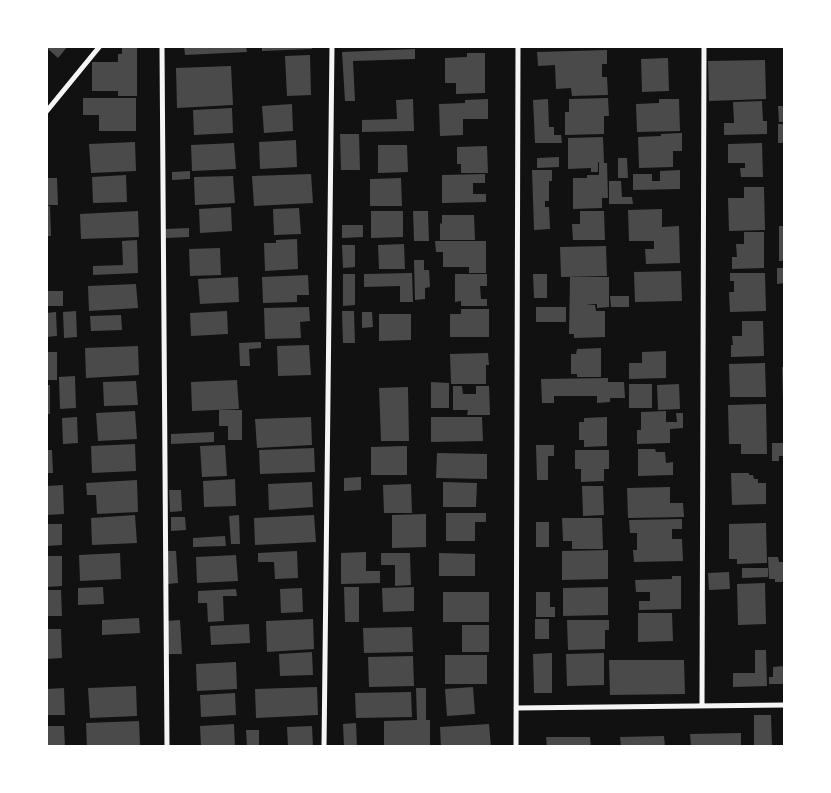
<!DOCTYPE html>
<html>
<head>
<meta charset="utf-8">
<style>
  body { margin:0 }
  #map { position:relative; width:831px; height:793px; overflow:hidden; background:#111; font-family:"Crimson Pro",serif }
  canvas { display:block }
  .frame { position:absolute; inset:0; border:48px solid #fff; pointer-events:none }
</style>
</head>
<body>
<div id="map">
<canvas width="831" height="793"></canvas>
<div class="frame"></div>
</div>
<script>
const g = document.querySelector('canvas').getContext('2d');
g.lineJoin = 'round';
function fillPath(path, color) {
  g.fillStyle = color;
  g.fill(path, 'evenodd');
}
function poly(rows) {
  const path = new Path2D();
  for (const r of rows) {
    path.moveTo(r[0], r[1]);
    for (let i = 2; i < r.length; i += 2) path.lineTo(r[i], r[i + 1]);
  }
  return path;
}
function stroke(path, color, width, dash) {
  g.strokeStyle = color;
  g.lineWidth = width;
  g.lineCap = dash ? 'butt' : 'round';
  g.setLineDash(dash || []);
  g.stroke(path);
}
fillPath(poly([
  [50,46,68,46,58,58,48,49],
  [122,46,137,46,137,96,118,96,118,91,92,91,92,62,118,62,118,54,122,54],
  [184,46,246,46,247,52,185,55],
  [262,46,312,46,312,49,262,51],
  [415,49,415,59,353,61,355,101,345,101,342,52],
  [607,50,607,64,602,64,602,77,607,77,608,95,572,96,571,88,556,89,555,65,538,66,537,52],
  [467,53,485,53,485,93,456,94,456,83,445,83,445,58,467,57],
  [310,55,311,95,287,96,285,56],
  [668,58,669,91,642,92,641,59],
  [765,60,766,99,709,101,708,61],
  [231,66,233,105,177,108,176,68],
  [83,98,136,98,136,131,99,131,99,115,83,115],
  [608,98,609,116,604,116,604,134,565,135,565,112,569,112,569,99],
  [413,99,414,131,362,132,362,120,397,119,396,100],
  [488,99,488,119,463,119,463,135,440,136,439,104,465,103,465,100],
  [548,99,549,127,554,127,554,135,561,135,562,143,535,143,533,100],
  [659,99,679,99,680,131,637,132,636,104,659,103],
  [762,101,763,121,767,121,767,134,724,135,724,123,734,123,733,102],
  [292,104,293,131,264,133,262,106],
  [778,106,785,106,785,122,779,122],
  [232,108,233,133,194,135,193,110],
  [778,124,785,124,785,143,778,143],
  [682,133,682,151,673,151,673,167,639,168,638,137,661,136,661,134],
  [340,134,359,134,360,170,341,170],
  [603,137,604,163,607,163,608,198,602,198,602,208,573,209,573,178,587,178,587,175,599,175,599,162,598,162,598,172,591,172,591,168,568,169,568,138],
  [296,140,297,167,260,169,259,142],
  [135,142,136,171,91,173,89,144],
  [234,143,236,169,192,171,191,145],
  [762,143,763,177,741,177,740,168,745,168,745,163,728,163,728,144],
  [378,145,407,145,408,172,378,173],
  [487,146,488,173,461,173,461,164,457,164,457,147],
  [559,157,559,167,537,168,537,158],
  [618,158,627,158,628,178,618,178],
  [532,170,552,170,552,181,549,181,549,201,545,201,545,207,549,207,550,229,534,230],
  [680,170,680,189,633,190,633,174,652,174,652,181,660,181,660,171],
  [190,171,190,179,172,180,172,172],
  [311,174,313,203,254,206,252,176],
  [485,174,485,183,473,183,473,194,486,194,486,202,442,203,442,175],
  [126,175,127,202,93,203,92,177],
  [233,176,235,203,195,205,194,177],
  [46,178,57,178,58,205,46,205],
  [401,178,402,206,370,206,370,179],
  [609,181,621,181,622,197,632,197,633,204,609,204],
  [744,187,764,187,765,230,729,231,728,198,744,198],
  [46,206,50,206,51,236,46,236],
  [231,207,232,231,200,233,199,209],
  [299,208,301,234,274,235,273,209],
  [662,209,662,227,679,226,680,263,646,264,645,249,654,249,654,241,629,241,628,210],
  [138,211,139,237,81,239,80,214],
  [371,211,403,211,403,237,371,238],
  [413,211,428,211,429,241,414,241],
  [580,211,604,211,605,240,573,240,572,224,580,224],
  [442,215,474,215,475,240,440,240,440,223,442,224],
  [342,225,363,225,363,237,342,238],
  [779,226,785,226,785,261,779,261],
  [189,228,189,237,166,238,165,229],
  [744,232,764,232,764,268,732,269,732,257,737,257,736,244,744,244],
  [297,239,298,269,265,271,264,243,276,243,276,240],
  [137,240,138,273,93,275,93,266,123,265,122,241],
  [435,241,486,241,486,273,469,273,469,267,443,267,443,252,436,252],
  [404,244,405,269,379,269,378,245],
  [342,245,355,245,355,267,343,268],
  [606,246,607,276,561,277,560,247],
  [220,248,221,275,190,276,189,249],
  [414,260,424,260,424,270,429,270,430,287,425,288,425,299,415,300],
  [777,268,785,268,785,283,777,284],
  [681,271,682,301,635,302,634,272],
  [412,273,413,302,400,302,400,286,364,287,364,274],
  [730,273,765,273,766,311,730,312,729,292,734,292,734,281,730,281],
  [343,274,355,274,355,305,343,306],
  [455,274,487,274,487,286,480,286,481,299,487,299,487,306,461,306,461,301,455,302],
  [533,274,547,274,547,298,534,298],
  [308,275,309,295,297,295,297,302,263,303,262,277],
  [238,277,239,302,200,304,198,279],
  [570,277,609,277,609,307,597,308,597,304,586,304,595,305,596,311,605,311,605,337,574,338,574,334,569,334],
  [136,284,138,308,89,311,88,286],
  [46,291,63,291,63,306,46,306],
  [610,296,629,296,629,307,611,307],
  [309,307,310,321,300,322,301,338,265,339,264,308],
  [536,307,566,307,566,322,536,322],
  [461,309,489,309,489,337,450,337,450,314,461,314],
  [76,311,77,337,64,338,63,312],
  [227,311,228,334,191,336,190,313],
  [342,311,354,311,355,343,343,343],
  [56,312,57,336,46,337,46,313],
  [362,312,372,312,373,327,362,328],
  [379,314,411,314,411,340,379,341],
  [121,315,122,330,91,331,90,316],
  [742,321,763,321,764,356,731,357,731,345,733,345,732,336,742,336],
  [261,342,261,348,249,349,250,366,240,366,239,343],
  [309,345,311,375,278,376,277,346],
  [138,346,139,375,86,378,85,348],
  [601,348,601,377,577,377,577,374,571,374,571,354,576,354,577,349],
  [666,351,666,378,629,379,629,363,642,363,642,352],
  [46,352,57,352,57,380,46,380],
  [488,353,489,365,486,365,486,384,451,384,450,354],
  [765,363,766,397,730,397,729,364],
  [782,367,785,367,785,402,783,402],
  [75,376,76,408,60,409,59,377],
  [608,378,608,382,624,382,625,398,610,398,610,402,597,403,597,396,554,396,554,403,542,403,541,379],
  [237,380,239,409,192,411,191,382],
  [136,381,138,405,104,406,103,382],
  [431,382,449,383,449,408,431,408],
  [629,384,652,384,652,408,629,408],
  [679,384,680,409,658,410,657,385],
  [46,385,50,385,50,414,46,414],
  [453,386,462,386,463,394,476,394,476,386,489,386,490,415,467,415,468,410,453,410],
  [408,387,409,441,381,441,379,388],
  [766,404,767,454,741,454,741,444,729,444,728,405],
  [219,410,242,410,242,440,228,440,228,426,219,426],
  [135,411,137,439,98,441,96,413],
  [666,411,666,422,677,422,676,413,683,413,683,428,670,429,670,443,637,444,637,430,641,430,641,412],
  [77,417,78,443,63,444,62,418],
  [311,417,312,445,257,448,255,419],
  [431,417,482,417,483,441,431,442],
  [607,417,607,446,584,447,584,440,579,440,579,422,584,422,584,418],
  [214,432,214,442,171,444,171,434],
  [772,443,785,443,785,456,779,456,779,461,772,461],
  [135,444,136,471,92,473,91,446],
  [225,445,227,476,202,477,200,446],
  [536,445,554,445,554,456,548,456,548,480,537,480],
  [407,446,407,475,371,475,371,447],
  [314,448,315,472,260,474,259,450],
  [638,449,655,449,656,452,665,452,666,463,673,462,673,475,638,476],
  [46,450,52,450,53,473,46,473],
  [575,450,609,450,609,469,604,469,604,481,581,482,581,469,575,469],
  [437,453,487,454,487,479,436,478],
  [731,473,749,473,749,475,753,475,754,479,758,479,758,483,766,483,766,504,732,505],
  [361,477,361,490,344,491,344,478],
  [235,479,236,506,204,507,203,481],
  [137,480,138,512,97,514,96,495,87,495,86,483],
  [312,482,313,507,269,510,268,484],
  [443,482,477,483,476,507,443,507],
  [411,484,412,513,384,513,383,485],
  [63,485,64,514,46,515,46,486],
  [582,486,603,486,604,515,583,516],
  [670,487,670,503,683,503,684,517,628,518,627,488],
  [169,490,181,490,182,511,170,512],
  [446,513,486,513,486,522,475,522,475,541,446,541],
  [426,514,426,547,392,548,392,515],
  [135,515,137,543,92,545,91,518],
  [239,515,240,544,231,544,229,516],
  [314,515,316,542,255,545,254,518],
  [171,517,185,517,186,530,171,531],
  [562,518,602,518,603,549,572,549,572,541,563,541],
  [682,519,682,529,672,529,672,539,682,539,683,561,634,562,633,550,637,550,637,533,630,533,629,520],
  [536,522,549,522,549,547,536,547],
  [766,523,767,563,737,564,737,559,729,559,729,524],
  [46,524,62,524,62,545,46,546],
  [225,536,226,546,193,547,193,538],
  [608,550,608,579,562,580,562,551],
  [166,551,176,551,178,583,168,584],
  [297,551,298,578,275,579,274,562,258,562,258,553],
  [366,552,366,571,380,571,380,583,341,584,341,553],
  [120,553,121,579,80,581,79,555],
  [381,553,410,553,411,585,395,586,395,565,381,565],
  [439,553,475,554,475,576,439,576],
  [236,555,238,581,197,583,196,557],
  [46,556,62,556,62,586,46,587],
  [768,557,778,557,779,562,785,562,785,582,775,582,775,579,769,579],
  [742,568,768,568,768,577,742,578],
  [729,572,730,589,709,590,708,573],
  [672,576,681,576,681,609,639,610,639,601,650,601,650,592,636,592,635,580,672,579],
  [765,583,766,624,738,625,737,584],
  [103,587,104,604,78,605,78,588],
  [344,587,359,587,359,622,345,622],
  [414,587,414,611,383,612,382,588],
  [608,587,608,615,563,616,563,588],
  [302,588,303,612,281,613,280,589],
  [236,589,237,596,223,596,224,621,208,622,207,603,198,603,198,591],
  [46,590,61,590,62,616,46,616],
  [443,592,489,592,489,622,443,622],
  [536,592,550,592,550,607,555,607,555,617,536,617],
  [638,613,672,613,673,641,638,642],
  [139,618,140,633,102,635,102,620],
  [313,619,314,649,267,652,266,621],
  [535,619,549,619,549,639,535,639],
  [180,620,182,654,168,654,166,621],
  [567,620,609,620,609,630,605,630,605,649,568,650],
  [249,624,250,643,211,645,210,626],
  [462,625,489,625,489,652,462,652],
  [412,627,413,652,364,653,363,628],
  [46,629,61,629,62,658,46,659],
  [755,650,766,650,767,686,733,687,733,673,755,673],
  [312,652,313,675,280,676,279,654],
  [552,653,552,693,534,693,533,654],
  [604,653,604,685,567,686,566,654],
  [445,655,487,655,487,684,445,684],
  [413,656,414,686,369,687,368,657],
  [609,660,684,660,685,694,610,695],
  [236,662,237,689,197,691,196,664],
  [785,666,785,684,769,684,769,677,773,677,773,667],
  [136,686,137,716,90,718,88,688],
  [317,687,318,715,256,718,255,689],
  [473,687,475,714,447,716,445,689],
  [64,688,65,715,46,715,46,689],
  [416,688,426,688,426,720,430,720,430,747,384,747,384,721,417,720],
  [411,692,412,717,356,718,355,693],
  [235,693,236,715,201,717,200,695],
  [754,715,771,715,772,747,754,747],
  [139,721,140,745,87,747,86,723],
  [356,723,357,747,344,747,343,724],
  [234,724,235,747,201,747,200,726],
  [489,724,491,747,441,747,440,727],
  [46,726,64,726,65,747,46,747],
  [312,726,313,747,288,747,287,727],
  [246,730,259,730,259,747,247,747],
  [741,733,741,747,691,747,690,734],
  [664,736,665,747,621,747,620,737],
  [546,737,590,737,591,747,547,747]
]), '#4a4a4a');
stroke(poly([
  [162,46,167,747],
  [46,112,100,46],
  [702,706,704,46],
  [516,708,785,705],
  [324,747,332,46],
  [516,747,518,46]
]), '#f5f5f5', 5);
</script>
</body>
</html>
